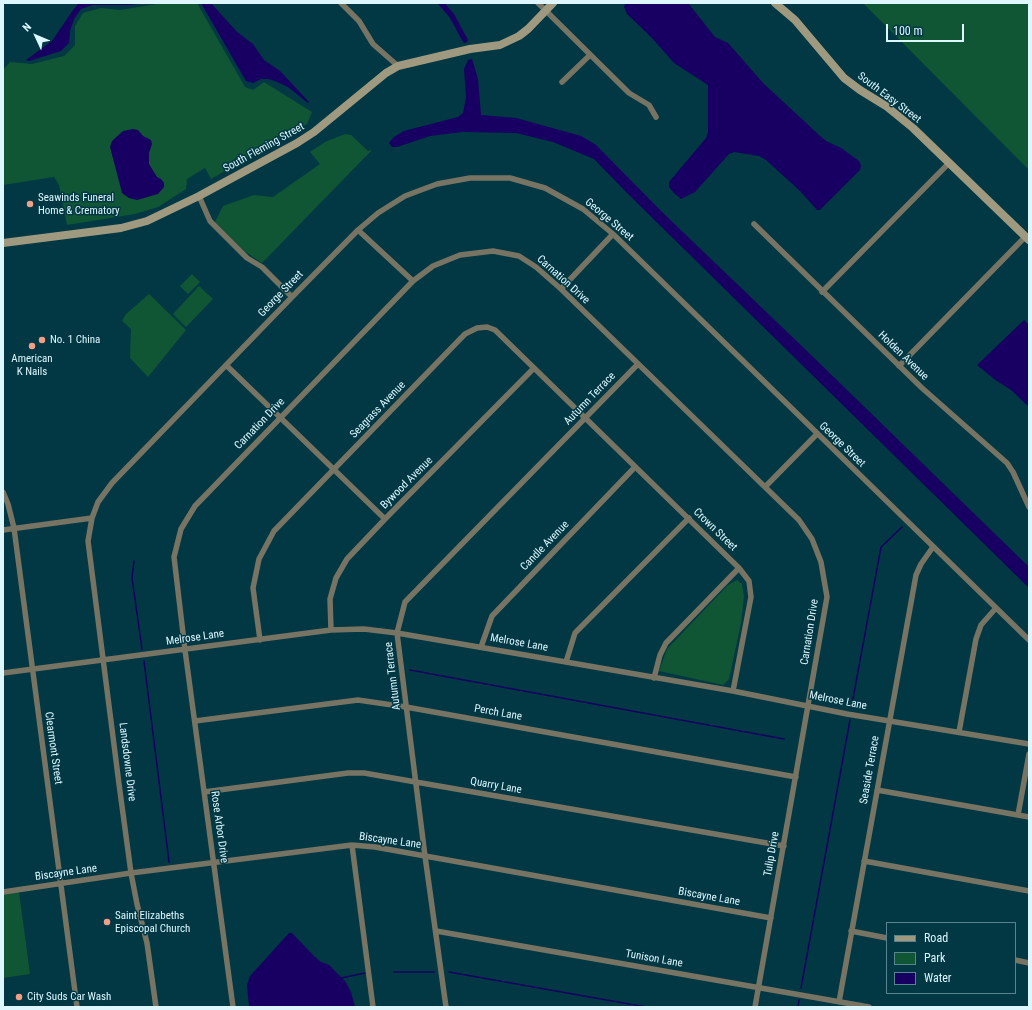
<!DOCTYPE html>
<html>
<head>
<meta charset="utf-8">
<style>
  body { margin:0 }
  #map { position:relative; width:1032px; height:1010px; overflow:hidden; background:#013844; font-family:"Roboto Condensed",sans-serif }
  canvas { display:block }
  .frame { position:absolute; inset:0; border:4px solid #def7fe; pointer-events:none }
  .legend { position:absolute; left:886px; top:922px; width:130px; height:72px; box-sizing:border-box; background:#013844; border:1px solid #59848e; margin:0; padding:5px 7px; list-style:none; font-size:12px; color:#def7fe }
  .legend li { display:flex; align-items:center; gap:8px; height:20px }
  .legend b { width:20px; border:1px solid #59848e }
  .north { position:absolute; left:16px; top:16px; width:40px; height:40px; -webkit-text-stroke:3px #013844; paint-order:stroke; rotate:314deg; font-size:11px; font-weight:700; line-height:16px; text-align:center; color:#def7fe }
  .north::after { content:''; display:block; margin:auto; width:14px; height:18px; background:#def7fe; clip-path:polygon(50% 0,100% 100%,50% 72%,0 100%) }
  .scale { position:absolute; left:886px; top:24px; width:78px; height:18px; box-sizing:border-box; border:2px solid #def7fe; border-top:0; padding-left:5px; font-size:12px; line-height:14px; white-space:nowrap; color:#def7fe; -webkit-text-stroke:3px #013844; paint-order:stroke }
</style>
</head>
<body>
<div id="map">
<canvas width="1032" height="1010"></canvas>
<div class="frame"></div>
<ul class="legend">
<li><b style="height:5px;background:#9f9a7f"></b>Road</li>
<li><b style="height:11px;background:#105635"></b>Park</li>
<li><b style="height:11px;background:#170061"></b>Water</li>
</ul>
<div class="north">N</div>
<div class="scale">100 m</div>
</div>
<script>
const g = document.querySelector('canvas').getContext('2d');
g.lineJoin = 'round';
function fillPath(path, color) {
  g.fillStyle = color;
  g.fill(path, 'evenodd');
}
function poly(rows) {
  const path = new Path2D();
  for (const r of rows) {
    path.moveTo(r[0], r[1]);
    for (let i = 2; i < r.length; i += 2) path.lineTo(r[i], r[i + 1]);
  }
  return path;
}
function stroke(path, color, width, dash) {
  g.strokeStyle = color;
  g.lineWidth = width;
  g.lineCap = dash ? 'butt' : 'round';
  g.setLineDash(dash || []);
  g.stroke(path);
}
function write(font, color, halo, rows, align = 'center') {
  g.font = font + ' "Roboto Condensed",sans-serif';
  g.lineWidth = 3;
  g.setLineDash([]);
  g.textBaseline = 'middle';
  g.strokeStyle = halo;
  g.fillStyle = color;
  for (const [text, x, y, turn = 0] of rows) {
    g.save();
    g.translate(x, y);
    g.rotate((+turn || 0) * Math.PI / 180);
    g.textAlign = isNaN(turn) ? turn : align;
    if (halo) g.strokeText(text, 0, 0);
    g.fillText(text, 0, 0);
    g.restore();
  }
}
fillPath(poly([
  [163,3,197,3,245,87,253,90,264,82,312,112,307,124,211,179,205,168,187,179,186,189,158,207,135,214,67,225,59,185,54,177,3,185,3,70,10,62,32,64,64,56,75,45,75,26,83,13,101,8,120,10],
  [863,3,1029,3,1029,170],
  [345,134,351,135,368,151,372,150,262,263,244,251,215,222,223,206,254,195,273,197,320,164,310,152,325,142],
  [192,274,200,282,188,294,180,286],
  [199,286,213,299,186,327,173,314],
  [149,294,186,330,148,377,130,358,131,329,122,321,126,314],
  [737,580,742,584,744,596,741,623,729,679,723,685,659,671,667,649,728,585],
  [19,892,30,974,3,978,3,894]
]), '#105635');
fillPath(poly([
  [79,3,146,3,129,5,92,5,81,9,74,19,70,31,69,43,61,51,29,61,26,60,52,41,73,10],
  [201,3,211,3,237,32,253,44,264,60,280,71,309,102,308,103,288,87,275,81,268,79,261,79,253,83,246,81],
  [627,3,688,3,715,37,728,43,763,83,819,135,826,141,841,148,859,161,861,166,860,170,820,210,817,210,800,191,766,160,759,156,734,152,729,154,695,192,681,199,674,193,669,187,669,182,706,138,708,132,708,85,674,63,652,38,627,14,624,7,625,4],
  [472,59,478,79,481,115,516,118,581,136,596,145,663,213,809,353,1029,567,1029,588,628,194,594,159,553,142,516,133,463,132,430,136,397,147,392,147,389,143,394,137,404,131,458,117,463,113,466,97,464,69,468,60],
  [133,129,138,130,143,136,151,140,152,144,149,153,149,164,157,177,161,179,164,183,164,187,158,194,137,200,129,198,122,193,110,147,112,141,123,131],
  [1024,320,1029,325,1029,407,1011,390,994,379,977,365],
  [289,933,292,933,314,956,321,962,329,965,345,981,351,992,355,1007,249,1007,247,985,250,976]
]), '#170061');
stroke(poly([
  [134,561,132,578,142,649],
  [144,661,169,862],
  [410,670,784,739],
  [852,704,881,547,902,527],
  [394,972,434,972],
  [449,972,646,1007],
  [341,978,365,973],
  [801,988,850,720],
  [798,1007,799,1000]
]), '#170061', 1.5);
stroke(poly([
  [441,3,452,16,465,40]
]), '#170061', 5.5);
stroke(poly([
  [341,3,359,21,373,44,398,66],
  [538,3,629,93,649,105,656,117],
  [562,82,590,55],
  [199,196,210,221,247,258,262,267,292,297],
  [754,224,922,388,1007,463,1013,472,1029,507],
  [358,230,413,281],
  [561,289,613,234],
  [822,292,949,163],
  [226,365,385,519],
  [899,366,1025,237],
  [765,487,817,434],
  [3,492,8,504,14,528,77,1007],
  [3,530,92,518],
  [331,630,330,599,336,578,347,559,385,519,534,368],
  [260,640,253,588,259,559,274,531,465,334,477,328,487,327,495,330,534,368,739,568,749,581,751,597,733,691],
  [481,647,492,616,635,467],
  [566,662,575,633,689,518],
  [3,673,331,630,364,629,397,633,566,662,733,691,847,714,1029,744],
  [654,678,660,655,666,643,739,568],
  [195,721,358,700,406,707,796,777],
  [959,732,976,639,981,625,996,608],
  [877,790,1029,817],
  [204,792,348,773,364,773,784,846],
  [1018,815,1029,754],
  [352,845,373,1007],
  [864,861,1029,891],
  [3,892,131,873,352,845,375,847,771,918],
  [436,931,869,1007],
  [851,931,887,938],
  [1015,960,1029,963],
  [839,1002,916,575,921,564,933,547],
  [156,1007,147,943,137,904,131,873,119,784,88,541,92,518,98,502,112,483,292,297,358,230,378,213,405,196,437,184,470,178,510,178,545,188,583,209,613,234,1029,640],
  [233,1007,185,650,174,557,181,529,195,506,413,281,433,266,460,255,493,251,519,256,536,267,561,289,799,520,812,539,821,562,827,597,755,1007],
  [446,1007,425,856,397,633,405,602,638,364]
]), '#787464', 5.5);
stroke(poly([
  [775,3,795,20,844,78,860,90,886,106,913,128,1029,240],
  [3,243,121,228,147,221,199,196,297,143,314,132,386,73,398,66,470,49,500,45,519,36,528,29,553,3]
]), '#9f9a7f', 8);
for (const [x, y, r, color] of [
  [30,204,4,"#f39f85"],
  [42,340,4,"#f39f85"],
  [32,346,4,"#f39f85"],
  [107,922,4,"#f39f85"],
  [19,997,4,"#f39f85"]
]) {
  const dot = new Path2D();
  dot.arc(x, y, r, 0, 2 * Math.PI);
  g.fillStyle = color;
  g.fill(dot);
  stroke(dot, '#013844', 1.5);
}
write('11px', '#def7fe', '#013844', [
  ["South Easy Street",889,98,37],
  ["South Fleming Street",264,148,-29],
  ["George Street",609,220,40],
  ["Carnation Drive",563,280,42],
  ["George Street",281,294,-46],
  ["Holden Avenue",903,356,44],
  ["Autumn Terrace",590,399,-46],
  ["Seagrass Avenue",378,410,-46],
  ["Carnation Drive",260,424,-46],
  ["George Street",842,445,44],
  ["Bywood Avenue",407,483,-45],
  ["Crown Street",715,530,44],
  ["Candle Avenue",545,546,-46],
  ["Carnation Drive",810,632,-81],
  ["Melrose Lane",195,638,-8],
  ["Melrose Lane",519,643,10],
  ["Autumn Terrace",393,676,-97],
  ["Melrose Lane",838,701,11],
  ["Perch Lane",498,713,10],
  ["Clearmont Street",53,748,82],
  ["Landsdowne Drive",127,762,83],
  ["Seaside Terrace",870,770,-80],
  ["Quarry Lane",496,786,10],
  ["Rose Arbor Drive",219,827,82],
  ["Biscayne Lane",390,841,8],
  ["Tulip Drive",772,854,-80],
  ["Biscayne Lane",66,873,-8],
  ["Biscayne Lane",709,897,10],
  ["Tunison Lane",654,959,10]
]);
write('11px', '#def7fe', '#013844', [
  ["Seawinds Funeral",38,198],
  ["Home & Crematory",38,211],
  ["No. 1 China",50,340],
  ["American",32,359,"center"],
  ["K Nails",32,372,"center"],
  ["Saint Elizabeths",115,916],
  ["Episcopal Church",115,929],
  ["City Suds Car Wash",27,997]
], 'left');
</script>
</body>
</html>
